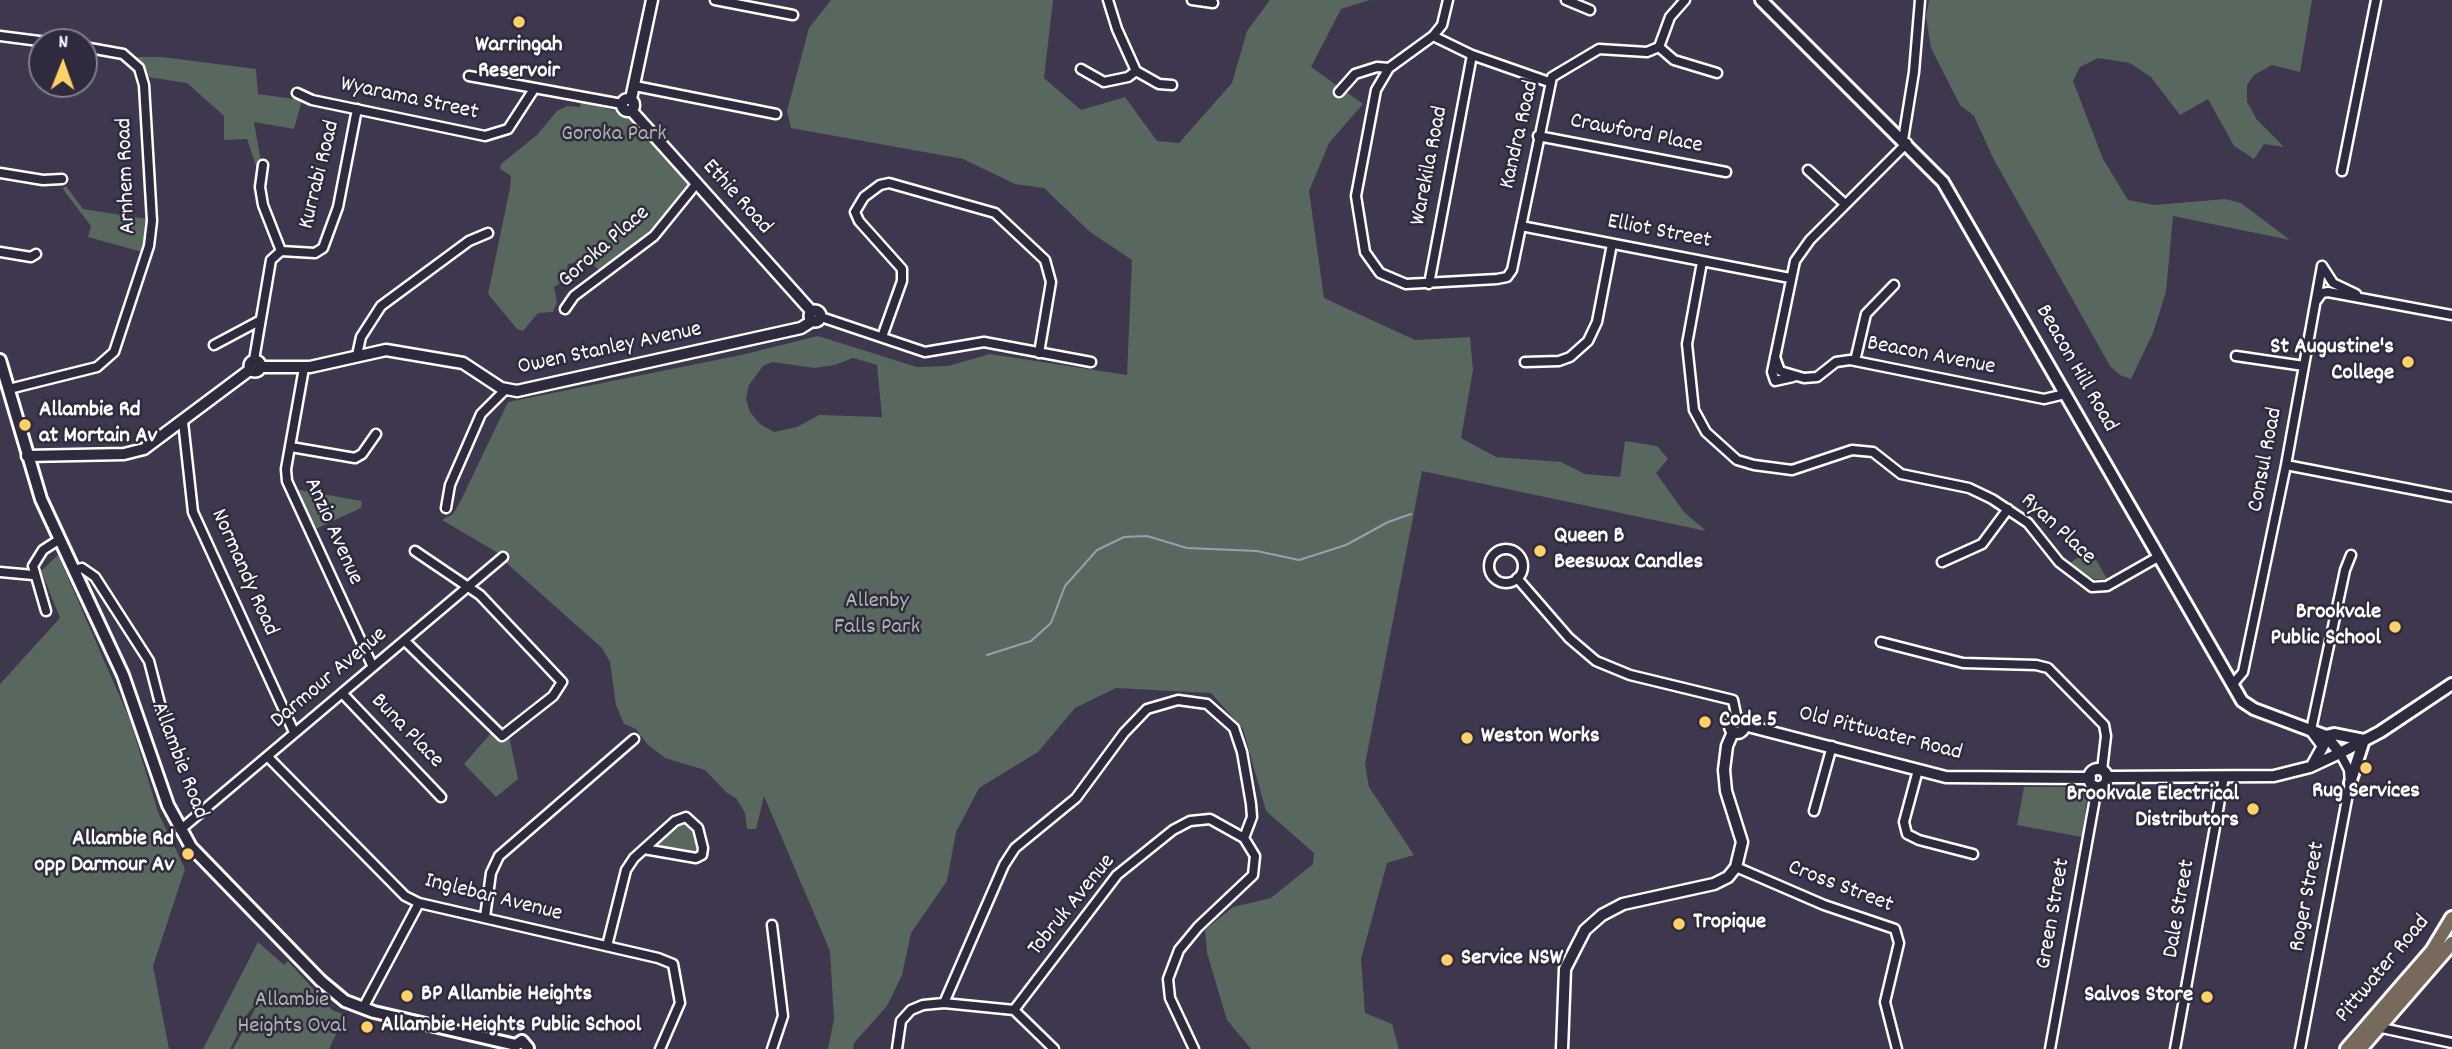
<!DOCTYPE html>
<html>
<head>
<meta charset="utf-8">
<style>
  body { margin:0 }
  #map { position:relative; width:2452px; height:1049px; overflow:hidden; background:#3e374d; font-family:Dekko,sans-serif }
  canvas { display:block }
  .north { position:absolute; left:28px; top:28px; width:70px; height:70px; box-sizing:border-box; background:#2f2a3d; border:2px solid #827f8b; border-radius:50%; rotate:1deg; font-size:19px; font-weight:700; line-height:28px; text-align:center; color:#fff }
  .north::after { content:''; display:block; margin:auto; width:24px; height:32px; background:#ffd166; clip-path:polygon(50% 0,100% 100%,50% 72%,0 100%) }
</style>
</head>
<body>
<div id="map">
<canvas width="2452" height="1049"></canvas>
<div class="north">N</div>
</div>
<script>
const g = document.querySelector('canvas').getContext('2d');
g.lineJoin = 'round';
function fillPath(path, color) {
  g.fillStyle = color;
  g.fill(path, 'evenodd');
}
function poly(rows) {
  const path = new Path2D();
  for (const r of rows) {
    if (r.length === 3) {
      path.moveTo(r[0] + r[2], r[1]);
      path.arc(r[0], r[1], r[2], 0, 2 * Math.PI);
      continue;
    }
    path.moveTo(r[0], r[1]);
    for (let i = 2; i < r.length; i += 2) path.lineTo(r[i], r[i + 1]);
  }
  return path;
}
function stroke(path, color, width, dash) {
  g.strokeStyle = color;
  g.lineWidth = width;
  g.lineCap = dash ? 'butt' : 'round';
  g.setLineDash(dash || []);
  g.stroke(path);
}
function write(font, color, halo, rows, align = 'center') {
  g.font = font + ' Dekko,sans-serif';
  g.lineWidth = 5;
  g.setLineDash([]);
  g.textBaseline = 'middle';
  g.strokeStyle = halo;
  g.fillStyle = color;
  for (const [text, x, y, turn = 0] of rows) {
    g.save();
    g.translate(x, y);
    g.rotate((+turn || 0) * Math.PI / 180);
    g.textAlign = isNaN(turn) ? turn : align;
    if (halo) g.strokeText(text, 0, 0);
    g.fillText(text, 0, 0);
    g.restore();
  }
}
fillPath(poly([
  [831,0,1053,0,1044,78,1081,110,1125,97,1157,141,1179,143,1232,83,1247,31,1270,0,1370,0,1341,9,1311,67,1363,104,1329,143,1309,191,1324,298,1415,340,1470,337,1473,370,1461,438,1496,457,1561,462,1585,474,1620,477,1625,441,1657,446,1668,459,1656,473,1684,512,1706,531,1422,471,1365,764,1369,787,1414,855,1387,863,1361,959,1365,1013,1392,1024,1399,1049,1251,1049,1227,1020,1207,953,1205,930,1233,907,1271,898,1313,864,1314,853,1266,811,1243,729,1211,693,1116,688,1075,708,1038,752,979,788,956,832,947,881,911,933,902,975,887,1006,854,1043,853,1049,828,1049,834,1019,830,951,764,796,756,829,747,829,745,813,736,798,727,793,705,770,665,758,647,744,636,729,624,724,616,705,610,662,602,648,512,568,505,561,505,553,498,553,442,520,453,514,460,502,508,402,741,355,818,336,917,367,948,366,990,354,1127,375,1132,260,1090,232,1044,188,1015,184,963,159,791,128,787,111,809,28],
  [853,358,877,365,882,417,819,415,797,427,774,432,760,424,750,412,746,399,749,385,763,366,772,362,815,368,835,365],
  [1929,0,2312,0,2300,72,2272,65,2254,75,2247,85,2247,102,2257,120,2284,147,2264,144,2254,159,2234,146,2208,99,2180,115,2151,77,2130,63,2098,58,2080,67,2073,81,2103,159,2128,200,2155,205,2225,199,2241,203,2290,240,2173,216,2166,292,2153,333,2131,379,2120,375,2110,366,1993,158,1974,116,1960,105,1931,48,1926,17],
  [127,57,162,57,256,69,258,94,302,100,294,129,254,122,262,167,257,169,247,139,224,140,224,116,187,83,141,76],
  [581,102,627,114,691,185,648,236,601,271,587,261,568,264,565,280,554,287,557,302,553,312,538,313,523,331,517,329,488,294,510,188,511,176,500,169,501,164,537,135,557,111,567,106,580,107],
  [66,186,83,209,147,219,142,252,88,237,91,226,65,192,63,188],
  [294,489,362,501,361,508,313,530],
  [2090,549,2107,579,2094,579,2070,563],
  [58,555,130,720,158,812,185,869,153,966,169,1049,0,1049,0,684,60,618,41,571],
  [491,733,500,738,509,736,518,779,496,797,464,764],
  [2024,787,2079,787,2088,791,2082,837,2017,825],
  [684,820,696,831,700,853,654,847],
  [258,942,284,965,288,961,332,1010,345,1015,329,1049,233,1049,261,998,248,1013,230,1049,203,1049]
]), '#58685f');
stroke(poly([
  [987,655,1031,641,1051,623,1065,586,1097,550,1124,537,1147,536,1187,548,1257,551,1299,560,1346,545,1388,522,1411,514]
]), '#95a1af', 2);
const minor = poly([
  [715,0,793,15],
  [1108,0,1117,29,1136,71,1159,84,1172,85],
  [1192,0,1213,3],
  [1566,0,1590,10],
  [0,36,47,42],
  [1433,36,1442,25,1448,0],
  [1659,47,1674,60,1717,73],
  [1659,47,1670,17,1685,0],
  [1389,68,1376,90,1356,196,1365,252,1380,273,1406,284,1497,279,1507,277,1512,270,1552,77,1599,49,1647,52,1659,47],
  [1081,69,1104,82,1128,77,1136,71],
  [469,76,622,104],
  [635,86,776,114],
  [1339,92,1355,74,1377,67,1389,68,1433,36,1472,55,1549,82],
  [297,93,312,100,485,136,508,129,534,89],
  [1538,136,1726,172],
  [1903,140,1914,72,1920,0],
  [263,165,260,187,263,205,281,251],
  [1808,170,1845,204],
  [2342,171,2376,0],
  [0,173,43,180,62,179],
  [1521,226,1790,278],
  [281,251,315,253,323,248,338,207,357,109],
  [0,252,31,257,36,254],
  [1702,262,1687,344,1694,410,1706,432,1737,460,1754,465,1792,470,1852,450,1873,452,1901,474,1969,488,1992,499,2028,523,2059,562,2092,587,2107,586,2158,557],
  [2322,266,2333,283,2356,294],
  [1429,284,1472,55],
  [2317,300,2322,293,2328,292,2452,315],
  [565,309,574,296,654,236,697,183],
  [821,317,925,352,984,342,1091,362],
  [882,337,902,281,902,269,859,221,855,212,864,197,880,185,889,183,995,213,1045,260,1051,282,1039,353],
  [214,345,259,321],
  [357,355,361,337,381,306,469,241,488,233],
  [2236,356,2304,366],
  [1775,357,1780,371,1804,378,1817,377,1836,362,1850,360,2044,399,2065,394],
  [254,360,271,260,281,251],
  [1855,361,1866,314,1894,285],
  [1525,362,1559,361,1570,357,1588,341,1597,322,1612,244],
  [304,368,286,469,287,481,372,665],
  [1793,377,1775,381,1772,372,1795,261,1810,240,1907,143],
  [9,389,97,367,114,352,149,246,152,221,144,85,139,68,123,54,84,47],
  [183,422,193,512,294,732],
  [291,447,355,458,362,454,376,434],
  [2286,465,2452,497],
  [446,508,450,485,481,414,505,390],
  [1506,566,17],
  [1942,562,1982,544,2008,509],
  [74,570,82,568,95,577,149,661,164,719],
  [0,572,33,575],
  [1517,578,1569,638,1596,661,1630,675,1733,700,1737,719],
  [46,611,33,566,43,550,60,539],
  [405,641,502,736,553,696,562,682,480,595,415,551],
  [1881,642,1963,663,2036,665,2048,668,2104,725,2106,736,2102,770],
  [2232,685,2243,672,2286,465,2322,266],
  [342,693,441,797],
  [2311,730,2345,570,2351,555],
  [268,757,405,896,419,903,658,958,673,964,680,1003,660,1049],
  [1918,770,1904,822,1907,834,1919,840,1973,854],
  [1814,811,1832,746],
  [180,830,503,557],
  [1736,867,1824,905,1895,929,1899,943,1885,1002,1897,1049],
  [485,917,491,873,499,856,634,739],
  [772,925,783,1016,772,1049],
  [607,946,626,870,634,858,675,821,686,817,698,828,703,848,702,855,696,858,644,849],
  [944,1003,1004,865,1015,848,1076,798,1124,733,1147,709,1178,700,1207,704,1234,728,1242,752,1251,804,1252,817,1244,838],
  [363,1008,419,903],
  [1014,1010,1117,875,1173,830,1190,821,1210,819,1244,838,1255,856,1253,875,1198,927,1179,950,1168,979,1170,998,1194,1049],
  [2377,1027,2452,1043],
  [897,1049,901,1021,911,1010,923,1005,944,1003,1014,1010,1054,1049],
  [2050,1049,2097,787],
  [2175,1049,2224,777],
  [2300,1049,2350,783,2349,770,2340,753]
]);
const tertiary = poly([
  [631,99,652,0],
  [628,105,6],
  [631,110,812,312],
  [815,316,5.5],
  [255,366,5.5],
  [260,367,310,367,386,350,463,363,501,388,517,391,801,328,812,321],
  [27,456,124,454,144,449,251,369],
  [1737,726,7],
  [1744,725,1946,777,2090,778],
  [2311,730,2323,746,2313,764],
  [2098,778,9],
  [2107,777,2274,776,2310,767,2340,753],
  [1562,1049,1565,969,1585,930,1602,915,1623,904,1714,884,1728,877,1736,867,1742,842,1726,791,1724,770,1727,746,1733,732]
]);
const secondary = poly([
  [1761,0,1943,182,2242,701,2254,709,2326,736,2340,753,2380,732,2452,684],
  [0,360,41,499,123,675,168,805,191,847,321,981,345,1001,374,1012,516,1045],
  [2326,736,2334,734,2364,740],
  [2350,783,2364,740],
  [516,1045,522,1041,528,1048]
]);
const trunk = poly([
  [2347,1049,2432,951,2452,918],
  [2360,1049,2452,943]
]);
stroke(minor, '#fff', 13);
stroke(tertiary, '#fff', 15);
stroke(secondary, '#fff', 16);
stroke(trunk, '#fff', 18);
stroke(minor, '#2f2a3d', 8);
stroke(tertiary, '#2f2a3d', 10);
stroke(secondary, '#2f2a3d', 10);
stroke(trunk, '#77695c', 12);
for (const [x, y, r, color] of [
  [519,22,7,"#ffd166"],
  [2408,362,7,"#ffd166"],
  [25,425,7,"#ffd166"],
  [1540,551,7,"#ffd166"],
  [2395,627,7,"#ffd166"],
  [1705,722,7,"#ffd166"],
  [1467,738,7,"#ffd166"],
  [2366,768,7,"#ffd166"],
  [2253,809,7,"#ffd166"],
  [188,854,7,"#ffd166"],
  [1679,924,7,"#ffd166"],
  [1447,960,7,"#ffd166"],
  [407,996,7,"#ffd166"],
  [2207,997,7,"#ffd166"],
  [367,1027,7,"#ffd166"]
]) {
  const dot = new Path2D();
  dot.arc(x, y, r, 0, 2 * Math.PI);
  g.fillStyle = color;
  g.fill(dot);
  stroke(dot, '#2f2a3d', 2.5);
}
write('bold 23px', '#fff', '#2f2a3d', [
  ["Warringah",519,47,"center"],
  ["Reservoir",519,73,"center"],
  ["St Augustine's",2394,349,"right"],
  ["College",2394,375,"right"],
  ["Allambie Rd",39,412],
  ["at Mortain Av",39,438],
  ["Queen B",1554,538],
  ["Beeswax Candles",1554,564],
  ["Brookvale",2381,614,"right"],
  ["Public School",2381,640,"right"],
  ["Code 5",1719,722],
  ["Weston Works",1481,738],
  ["Rug Services",2366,793,"center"],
  ["Brookvale Electrical",2239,796,"right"],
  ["Distributors",2239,822,"right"],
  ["Allambie Rd",174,841,"right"],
  ["opp Darmour Av",174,867,"right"],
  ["Tropique",1693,924],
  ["Service NSW",1461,960],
  ["BP Allambie Heights",421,996],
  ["Salvos Store",2193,997,"right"],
  ["Allambie Heights Public School",381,1027]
], 'left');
write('23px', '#fff', '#2f2a3d', [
  ["Wyarama Street",409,100,12],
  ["Kandra Road",1521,135,-77],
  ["Crawford Place",1636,135,11],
  ["Warekila Road",1431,166,-79],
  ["Kurrabi Road",321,175,-76],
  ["Arnhem Road",128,176,-92],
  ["Ethie Road",736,198,48],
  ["Elliot Street",1659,233,11],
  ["Goroka Place",605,248,-41],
  ["Owen Stanley Avenue",610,350,-12],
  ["Beacon Avenue",1931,357,11],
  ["Beacon Hill Road",2075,369,60],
  ["Consul Road",2267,460,-79],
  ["Ryan Place",2057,530,43],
  ["Anzio Avenue",332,532,66],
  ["Normandy Road",243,573,66],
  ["Darmour Avenue",330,679,-40],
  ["Buna Place",406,732,46],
  ["Old Pittwater Road",1880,735,14],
  ["Allambie Road",178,761,69],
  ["Cross Street",1840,888,21],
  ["Roger Street",2309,897,-79],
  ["Inglebar Avenue",493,899,14],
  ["Tobruk Avenue",1073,906,-51],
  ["Dale Street",2181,909,-80],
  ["Green Street",2055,914,-80],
  ["Pittwater Road",2384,970,-50]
]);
write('23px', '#acb4af', '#2f2a3d', [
  ["Goroka Park",614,136],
  ["Allenby",877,603],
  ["Falls Park",877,629],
  ["Allambie",292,1002],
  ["Heights Oval",292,1028]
]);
</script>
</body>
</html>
